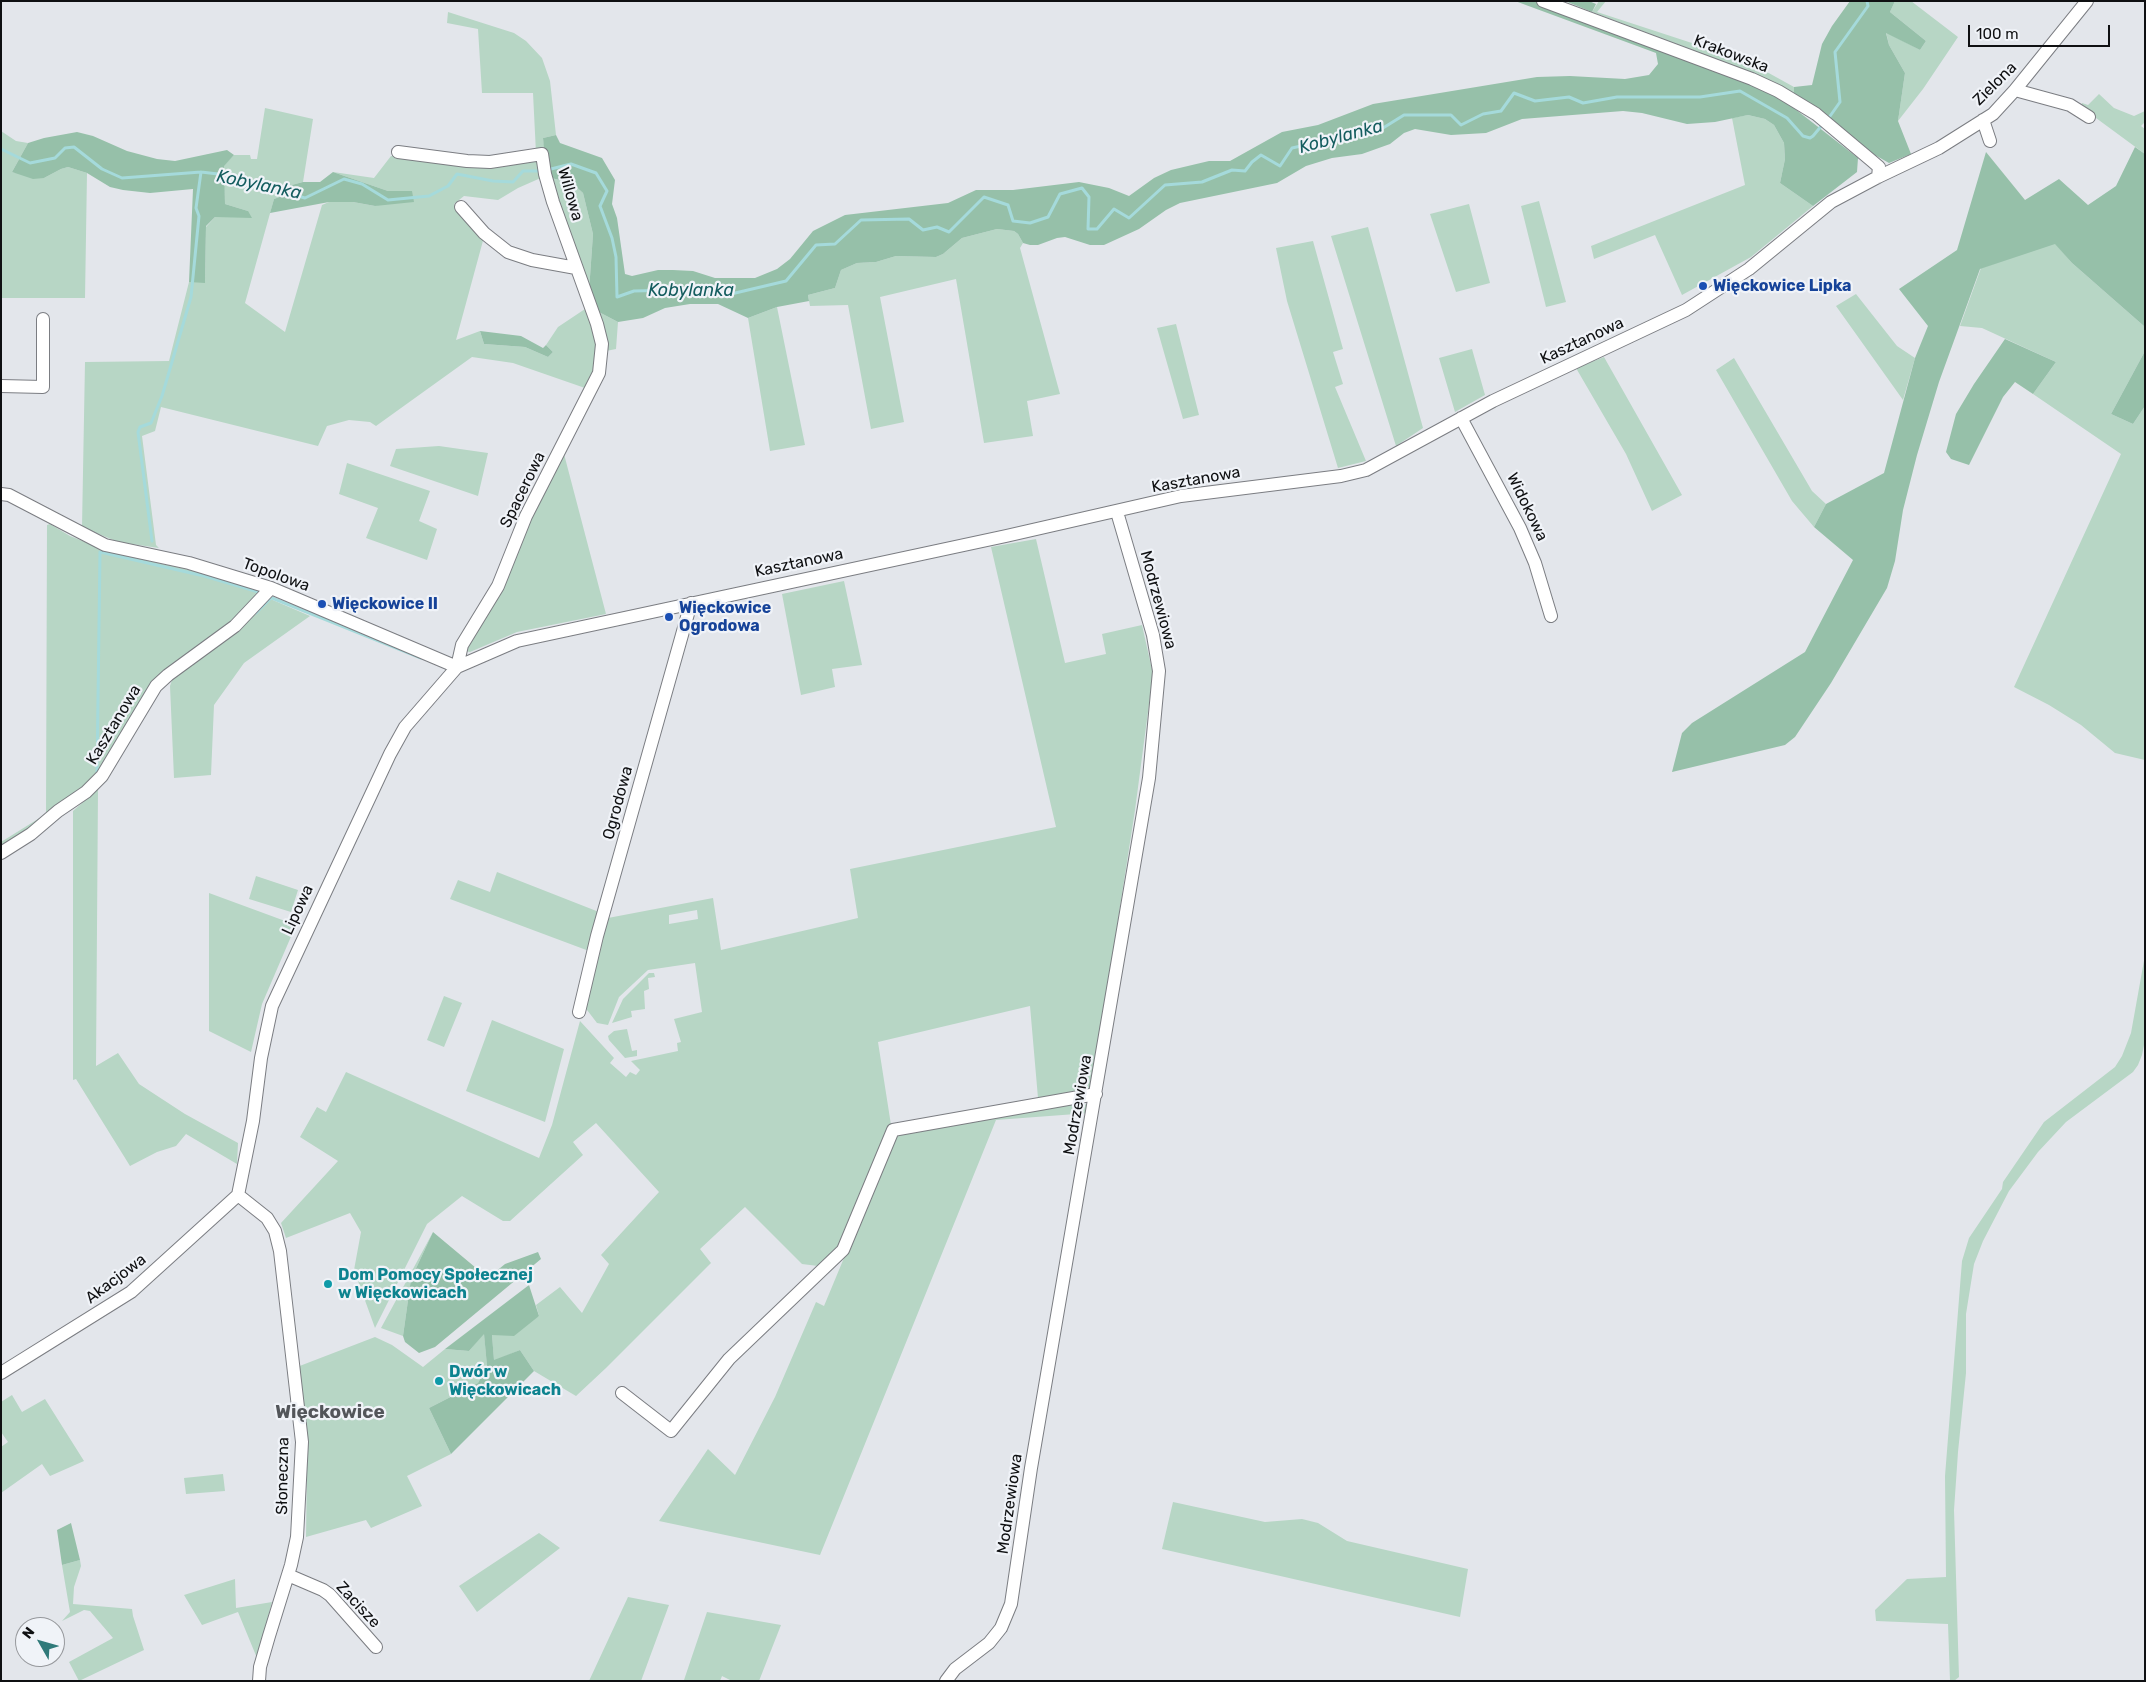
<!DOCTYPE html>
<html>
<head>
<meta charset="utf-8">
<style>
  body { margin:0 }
  #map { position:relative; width:2146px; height:1682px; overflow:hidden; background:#e3e6eb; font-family:Rubik,sans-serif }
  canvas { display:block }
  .frame { position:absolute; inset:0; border:2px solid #0f1012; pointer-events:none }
  .north { position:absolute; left:15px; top:1617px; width:50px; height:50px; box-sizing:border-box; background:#f0f3f8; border:1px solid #96989c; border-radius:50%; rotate:308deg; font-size:14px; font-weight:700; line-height:20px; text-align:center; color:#0f1012 }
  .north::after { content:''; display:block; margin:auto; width:18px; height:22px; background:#307a7a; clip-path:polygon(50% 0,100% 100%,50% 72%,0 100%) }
  .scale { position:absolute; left:1968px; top:25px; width:142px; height:22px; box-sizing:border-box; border:2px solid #0f1012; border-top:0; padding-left:6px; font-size:15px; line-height:18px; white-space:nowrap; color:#0f1012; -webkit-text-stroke:4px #f0f3f8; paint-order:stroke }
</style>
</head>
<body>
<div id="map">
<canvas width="2146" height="1682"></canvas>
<div class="frame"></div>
<div class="north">N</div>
<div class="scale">100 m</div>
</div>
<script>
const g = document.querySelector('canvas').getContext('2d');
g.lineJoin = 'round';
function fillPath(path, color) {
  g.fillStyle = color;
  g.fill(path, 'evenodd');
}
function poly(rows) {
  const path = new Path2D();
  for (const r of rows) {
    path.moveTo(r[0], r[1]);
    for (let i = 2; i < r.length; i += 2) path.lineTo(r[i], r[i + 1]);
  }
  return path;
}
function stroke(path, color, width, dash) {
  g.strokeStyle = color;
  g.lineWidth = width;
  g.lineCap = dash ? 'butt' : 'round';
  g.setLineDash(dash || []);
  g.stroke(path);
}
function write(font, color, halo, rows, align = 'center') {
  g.font = font + ' Rubik,sans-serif';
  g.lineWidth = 4.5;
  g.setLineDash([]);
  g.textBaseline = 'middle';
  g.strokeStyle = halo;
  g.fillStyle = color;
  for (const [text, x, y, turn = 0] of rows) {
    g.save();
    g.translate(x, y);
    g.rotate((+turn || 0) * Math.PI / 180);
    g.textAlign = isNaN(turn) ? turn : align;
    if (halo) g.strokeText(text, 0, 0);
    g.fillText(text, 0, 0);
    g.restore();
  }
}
fillPath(poly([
  [1599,1,1606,1,1597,12,1747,61,1794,87,1794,93,1756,74,1592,12],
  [1895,1,1911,1,1958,37,1923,89,1898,121,1905,73,1889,45,1886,32,1920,50,1926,41,1890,12],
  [448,12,514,33,526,41,542,58,550,81,556,135,543,138,545,151,536,153,533,93,482,93,478,29,447,23],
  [2099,94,2114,108,2134,116,2145,111,2145,122,2141,126,2145,129,2145,154,2096,118,2079,111,2082,103,2088,105],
  [265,108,313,119,303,182,284,187,285,195,274,199,245,303,285,332,322,205,329,202,353,202,375,206,412,191,388,191,333,172,374,178,391,156,445,163,538,159,543,177,518,188,498,200,464,196,454,204,484,237,456,340,480,331,484,344,525,347,548,357,553,352,546,345,558,327,588,307,597,339,595,372,585,388,513,363,472,357,376,426,370,422,349,420,327,426,318,446,161,407,155,431,142,436,156,545,159,548,118,542,82,527,85,362,169,361,189,282,205,282,206,227,215,217,248,211,225,204,223,166,234,155,250,155,251,159,257,159],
  [1748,115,1765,119,1774,125,1784,143,1785,159,1780,183,1813,206,1751,257,1682,295,1655,235,1594,259,1591,246,1745,185,1732,118],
  [1,131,16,141,28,143,12,172,44,178,61,169,68,167,87,173,85,298,1,298],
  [547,177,572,183,583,193,593,234,589,291],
  [1539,201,1566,302,1546,307,1521,206],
  [1469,204,1490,283,1456,292,1430,214],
  [1368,227,1423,428,1396,446,1331,236],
  [997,229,1014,231,1018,234,1023,243,1020,248,1060,394,1027,401,1033,436,984,443,956,279,880,297,904,422,871,429,848,305,810,306,808,295,835,288,841,270,857,263,876,262,896,256,936,257,943,254,962,238],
  [1313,241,1343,349,1333,352,1343,384,1335,387,1366,461,1338,468,1287,301,1276,248],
  [2055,243,2072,263,2145,327,2145,351,2111,414,2133,424,2145,406,2145,760,2115,753,2081,725,2049,705,2014,687,2121,454,2033,394,2056,362,1982,328,1960,326,1981,268],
  [1856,294,1897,346,1915,358,1903,400,1836,306],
  [777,307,805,445,770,451,748,318],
  [597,311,618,322,616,349,606,351],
  [1176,324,1199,415,1183,419,1157,328],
  [1472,349,1485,395,1455,412,1439,358],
  [1604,357,1682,495,1652,511,1626,454,1576,368],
  [1734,358,1812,491,1826,504,1814,527,1792,501,1716,370],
  [439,446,488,453,478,496,390,466,396,449],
  [564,454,606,614,517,632,470,652,465,651,530,516],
  [347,463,430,491,419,521,437,529,427,560,366,538,378,508,339,494],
  [50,524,70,536,113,553,205,573,262,593,232,624,169,669,100,774,1,849,1,842,46,814,47,525],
  [1036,539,1065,663,1106,654,1102,634,1142,625,1153,674,1135,810,1092,1088,1038,1098,1030,1006,878,1042,891,1125,842,1242,818,1266,802,1264,745,1207,700,1249,711,1263,606,1368,576,1396,534,1371,520,1350,494,1361,492,1335,539,1316,536,1305,560,1287,582,1313,609,1264,601,1255,659,1192,596,1123,573,1142,583,1155,510,1221,503,1221,462,1196,427,1224,375,1328,354,1270,361,1232,350,1213,286,1238,281,1223,338,1161,300,1137,317,1107,326,1112,346,1072,539,1158,552,1125,580,1021,614,1058,610,1063,626,1077,630,1072,636,1075,640,1070,631,1061,678,1051,677,1043,681,1042,674,1019,702,1012,695,963,648,970,619,997,608,1025,597,1023,584,1006,608,918,713,898,721,950,858,918,850,869,1056,827,991,547],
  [697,910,698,919,669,924,669,915],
  [844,581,862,665,832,669,835,687,801,695,782,594],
  [268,598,310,616,244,663,214,705,211,775,174,778,170,686,173,677],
  [98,789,96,1066,118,1053,139,1084,185,1114,238,1143,237,1164,186,1134,176,1146,157,1152,130,1166,76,1079,73,1080,73,811],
  [497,872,599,912,589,951,450,899,458,880,490,892],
  [256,876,298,890,291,912,249,899],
  [209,893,296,925,262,1004,251,1052,209,1031],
  [2145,955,2145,1040,2142,1055,2138,1065,2133,1072,2066,1122,2038,1152,2009,1191,1983,1241,1974,1264,1966,1314,1966,1373,1958,1452,1954,1510,1959,1677,1954,1681,1950,1681,1948,1624,1876,1621,1875,1610,1907,1579,1946,1577,1945,1476,1962,1261,1969,1238,2002,1189,2003,1182,2044,1122,2115,1067,2122,1056,2131,1033],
  [649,973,654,973,655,977,648,978,649,989,644,991,645,1009,631,1011,632,1017,612,1023,623,999],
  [444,996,462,1003,444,1047,427,1040],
  [492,1020,564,1049,545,1122,466,1091],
  [627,1029,632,1051,637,1050,637,1056,625,1058,609,1040,608,1036,614,1031],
  [1077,1102,1091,1106,1089,1113,996,1120,820,1555,659,1521,708,1449,735,1475,775,1397,816,1302,824,1306,896,1133],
  [433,1232,411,1279,403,1336,381,1328],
  [484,1333,487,1366,478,1383,429,1408,451,1454,407,1476,422,1506,371,1528,366,1520,306,1537,307,1466,297,1367,375,1337,392,1345,423,1367,445,1349,469,1351],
  [12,1395,22,1412,45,1399,84,1461,50,1476,42,1464,1,1493,1,1447,8,1442,1,1432,1,1402],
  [223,1474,225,1491,186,1494,184,1478],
  [1173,1502,1265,1522,1302,1519,1318,1523,1347,1541,1468,1569,1460,1617,1162,1549],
  [539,1533,560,1548,477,1612,459,1586],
  [80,1560,81,1566,74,1587,73,1604,132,1609,133,1616,144,1650,79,1681,69,1662,113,1638,90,1611,84,1610,62,1621,70,1612,62,1565],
  [235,1579,236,1608,272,1602,257,1658,238,1612,202,1625,184,1595],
  [628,1597,669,1605,641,1681,589,1681],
  [707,1612,781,1625,759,1681,732,1681,722,1676,720,1681,684,1680]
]), '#b7d6c5');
fillPath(poly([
  [1515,1,1538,1,1772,91,1858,158,1857,172,1813,206,1780,183,1785,159,1784,143,1774,125,1765,119,1748,115,1715,122,1687,124,1642,113,1623,111,1522,119,1486,133,1451,135,1415,129,1404,133,1390,144,1362,154,1332,158,1306,166,1277,183,1180,203,1166,210,1139,229,1104,245,1090,245,1065,237,1057,238,1038,245,1030,245,1023,243,1018,234,1014,231,997,229,962,238,943,254,936,257,896,256,876,262,857,263,841,270,835,288,808,295,809,301,777,307,748,318,718,304,690,304,665,308,643,318,618,322,597,311,589,291,593,234,583,193,572,183,547,177,543,138,556,135,560,143,602,158,615,180,612,204,617,218,625,274,632,276,658,270,673,270,693,271,715,278,755,278,777,269,790,259,813,231,845,215,948,203,976,190,1013,190,1079,182,1109,188,1129,196,1154,178,1171,170,1209,161,1230,161,1282,132,1318,125,1373,104,1537,77,1570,76,1625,79,1649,75,1658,64,1656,53],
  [1565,1,1589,1,1596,4,1592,12],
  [1850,1,1895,1,1890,12,1926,41,1920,50,1886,33,1889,45,1905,73,1898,121,1911,154,1889,163,1852,142,1794,93,1794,87,1812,85,1822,44,1832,26],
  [77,132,93,136,127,151,157,159,175,161,227,150,234,155,224,166,225,204,248,211,252,218,215,217,206,226,205,283,189,282,193,189,150,193,123,190,110,187,87,173,68,167,61,169,44,178,33,179,12,172,28,143,44,138],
  [2135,147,2145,154,2145,327,2072,263,2055,244,1980,269,1939,382,1917,455,1903,510,1895,561,1887,588,1831,683,1795,737,1785,745,1672,772,1682,733,1692,723,1805,652,1853,560,1814,527,1826,504,1884,473,1915,358,1928,326,1899,289,1957,250,1986,152,2025,200,2059,179,2088,205,2116,186],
  [333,172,388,191,412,191,414,202,375,206,353,202,329,202,270,213,274,199,285,195,284,187,303,182,320,182],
  [480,331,521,336,543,348,546,345,553,352,548,357,525,347,484,344],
  [2005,339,2056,362,2033,394,2015,382,2003,397,1969,465,1951,459,1946,452,1956,414,1974,384],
  [2145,351,2145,406,2133,424,2111,414],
  [433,1232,488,1278,505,1264,538,1252,541,1259,435,1347,419,1353,405,1342,403,1336,411,1279],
  [529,1285,539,1316,514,1336,492,1335,494,1360,520,1350,534,1371,451,1454,429,1408,478,1383,487,1366,484,1334,469,1351,445,1349],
  [71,1523,80,1560,62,1565,57,1530]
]), '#96c0a9');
stroke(poly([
  [1828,119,1840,102,1835,52,1868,6,1867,1],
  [1,149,30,163,55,158,65,148,74,147,102,169,122,178,201,172,218,174,305,198,344,179,362,184,388,200,429,196,448,186,457,174,493,181,513,182,523,171,541,171],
  [547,170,571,164,596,173,607,191,600,206,612,238,616,257,617,297,634,291,675,290,731,294,786,281,816,245,835,244,861,220,909,219,923,230,937,227,949,232,984,197,1008,205,1013,221,1030,223,1048,217,1060,194,1082,188,1089,197,1088,229,1097,229,1114,209,1129,218,1165,185,1202,182,1232,170,1245,171,1252,162,1261,155,1280,166,1292,148,1383,128,1404,115,1451,115,1461,125,1483,114,1501,111,1514,93,1535,101,1569,97,1583,103,1617,97,1700,97,1740,91,1787,118,1803,136,1810,138,1813,136,1823,124],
  [152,541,138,432,140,427,151,423,162,396,191,297,199,216,196,208,201,172],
  [267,596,421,658],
  [256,613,271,598],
  [97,774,100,552,204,576,262,593]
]), '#a5dadb', 3);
const minor = poly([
  [1543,1,1752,79,1778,91,1816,114,1872,161,1879,167,1878,177],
  [2015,90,2070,105,2089,117],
  [1983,120,1990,141],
  [398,152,467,161,490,162,542,154,545,174,553,202,597,324,602,344,599,373,526,516,498,586,462,645,457,667],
  [461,207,484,233,508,252,532,260,576,268],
  [1,386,43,387,43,319],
  [1461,418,1520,528,1535,563,1551,616],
  [1,494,9,495,105,545,189,563,271,588,457,667],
  [1,853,31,834,58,811,86,792,102,776,156,686,168,675,235,626,271,588],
  [579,1012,597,936,691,603],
  [238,1195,253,1121,261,1058,272,1006,390,754,405,727,457,667,517,641,1006,536,1181,496,1341,476,1366,470,1493,401,1686,310,1749,269,1831,202,1878,177,1939,148,1993,114,2015,90,2087,1],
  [238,1195,267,1218,275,1231,280,1251,302,1442,297,1537,291,1565,269,1636,260,1667,259,1681],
  [1,1373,131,1292,238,1195],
  [622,1393,671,1431,729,1359,843,1250,893,1130,1096,1094],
  [288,1575,323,1590,330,1595,376,1647],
  [946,1681,955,1669,989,1643,1001,1628,1011,1604,1031,1468,1149,778,1159,671,1153,635,1117,512]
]);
stroke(minor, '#7b7d82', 14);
stroke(minor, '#fff', 12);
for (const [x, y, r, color] of [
  [1703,286,5,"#1a4fb4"],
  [322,604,5,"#1a4fb4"],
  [669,617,5,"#1a4fb4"],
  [328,1284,5,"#0f9aa8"],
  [439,1381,5,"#0f9aa8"]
]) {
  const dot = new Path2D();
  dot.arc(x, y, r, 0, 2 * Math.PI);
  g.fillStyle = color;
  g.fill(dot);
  stroke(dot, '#f0f3f8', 2);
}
write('16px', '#0f1012', '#f0f3f8', [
  ["Krakowska",1731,54,21],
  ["Zielona",1995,84,-45],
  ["Willowa",570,194,74],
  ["Kasztanowa",1582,341,-25],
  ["Kasztanowa",1196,480,-10],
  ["Spacerowa",523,490,-64],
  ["Widokowa",1527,507,64],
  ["Kasztanowa",799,563,-12],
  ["Topolowa",276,575,20],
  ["Modrzewiowa",1158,600,75],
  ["Kasztanowa",114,725,-59],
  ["Ogrodowa",618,803,-75],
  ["Lipowa",298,910,-65],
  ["Modrzewiowa",1078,1105,-80],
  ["Akacjowa",116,1279,-37],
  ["Słoneczna",283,1476,-89],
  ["Modrzewiowa",1010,1504,-82],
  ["Zacisze",358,1605,47]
]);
write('bold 16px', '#164399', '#f0f3f8', [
  ["Więckowice Lipka",1713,286],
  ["Więckowice II",332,604],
  ["Więckowice",679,608],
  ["Ogrodowa",679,626]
], 'left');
write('bold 16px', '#0d838f', '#f0f3f8', [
  ["Dom Pomocy Społecznej",338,1275],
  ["w Więckowicach",338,1293],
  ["Dwór w",449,1372],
  ["Więckowicach",449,1390]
], 'left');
write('italic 18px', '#145d5f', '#f0f3f8', [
  ["Kobylanka",1341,137,-15],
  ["Kobylanka",259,185,12],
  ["Kobylanka",691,291]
]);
write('bold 19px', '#53565a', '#f0f3f8', [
  ["Więckowice",330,1413]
]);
</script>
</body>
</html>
